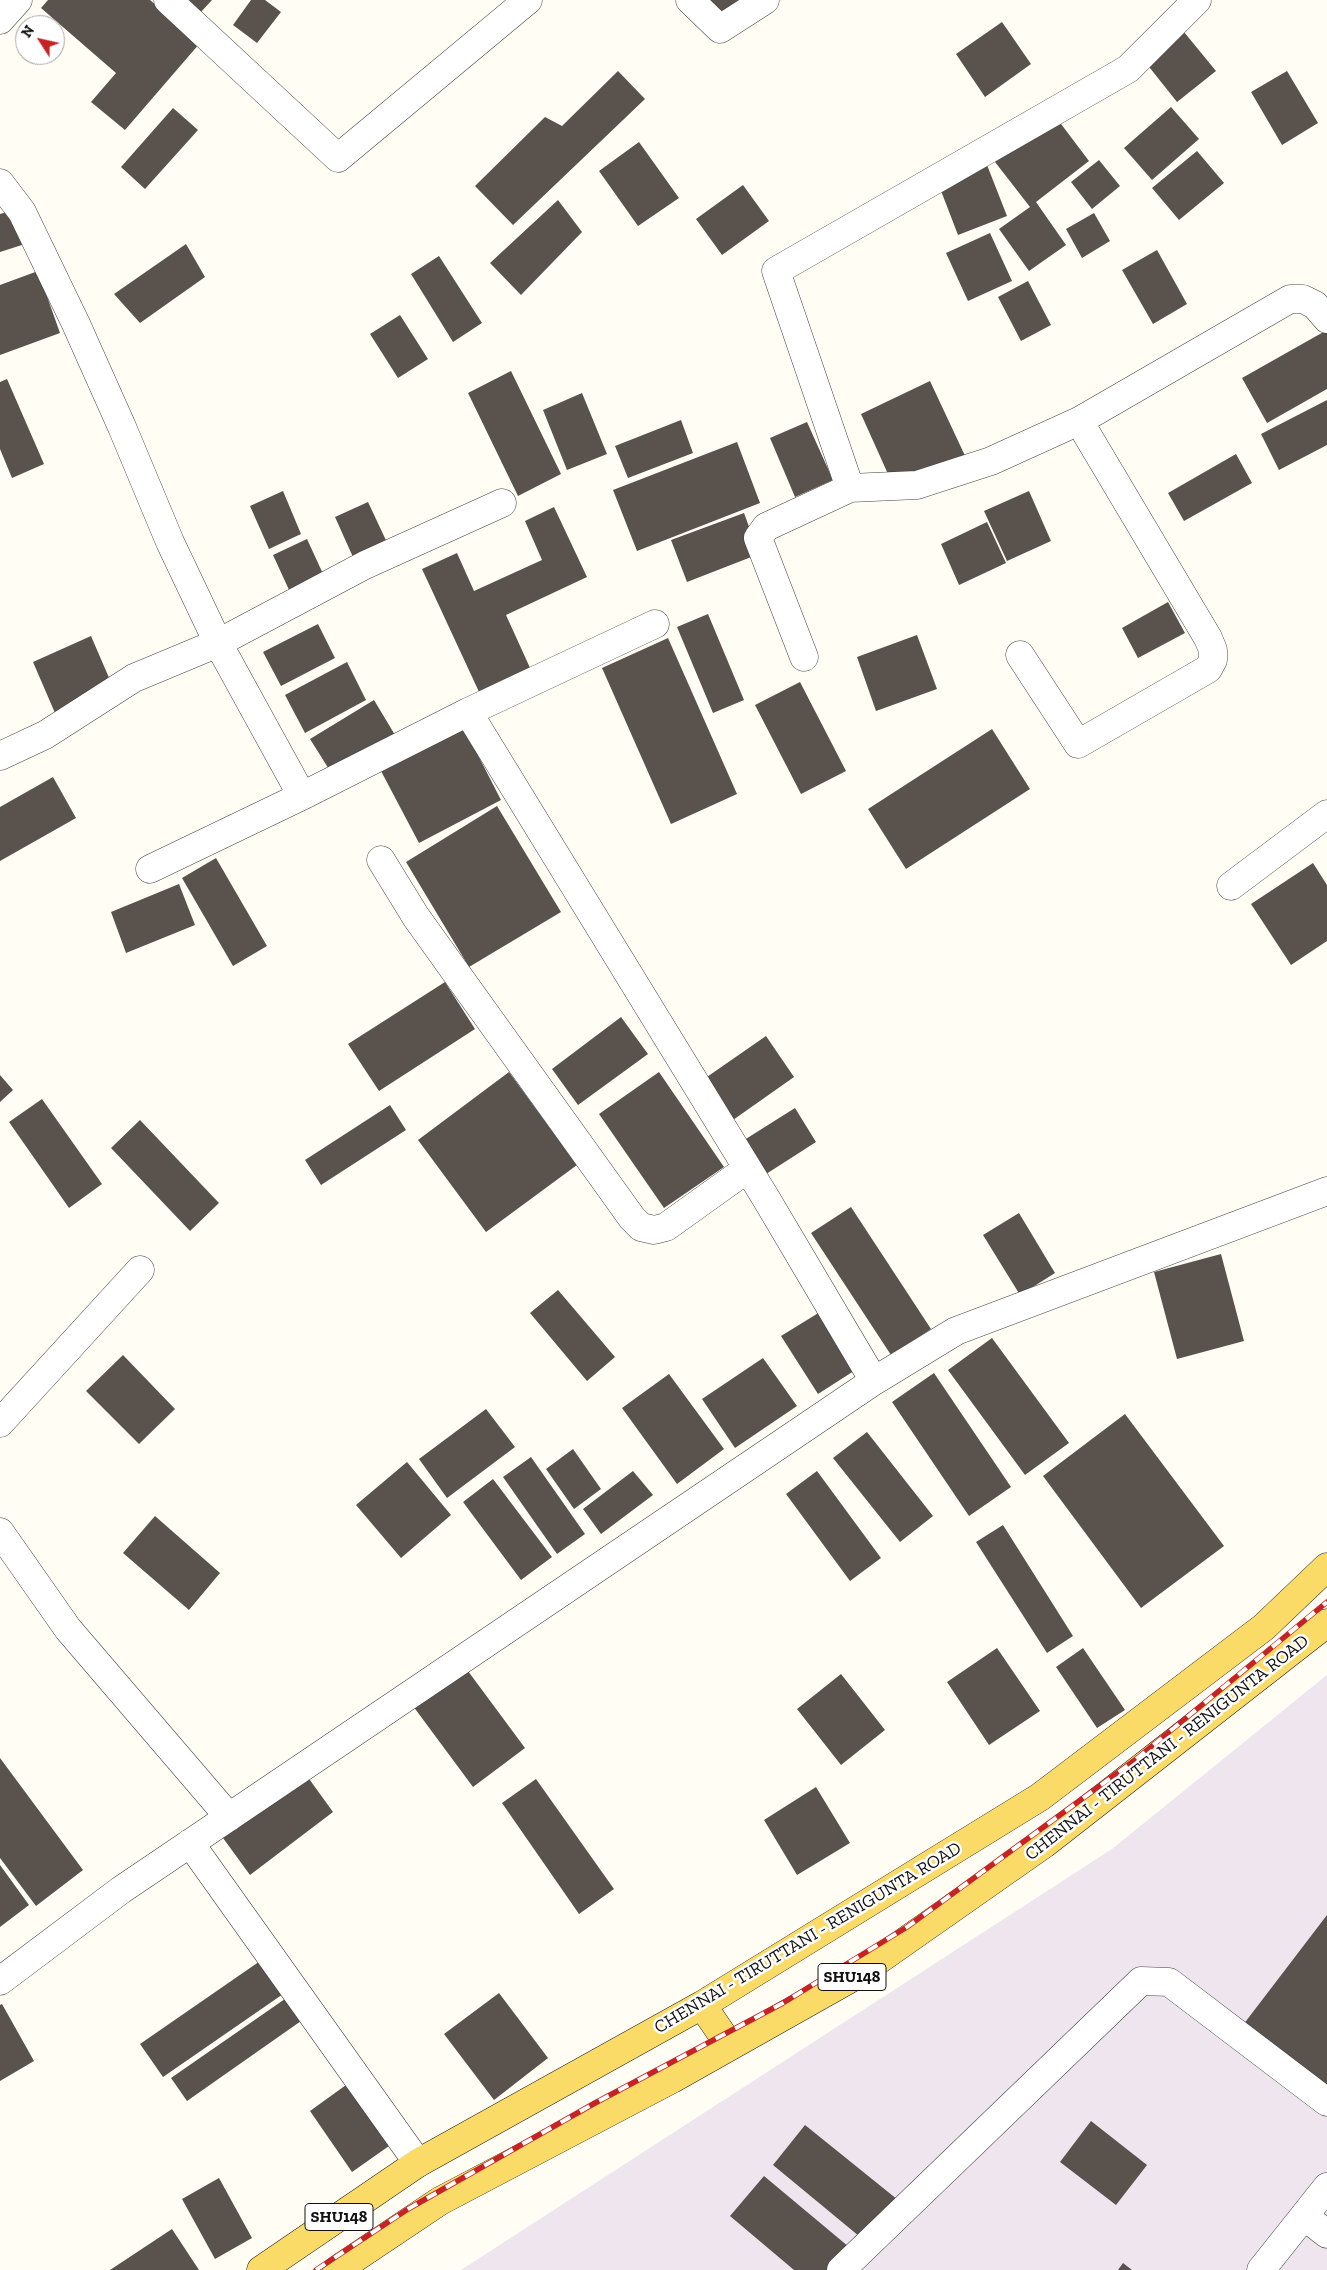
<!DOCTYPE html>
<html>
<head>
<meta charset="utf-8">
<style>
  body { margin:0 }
  #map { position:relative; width:1327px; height:2270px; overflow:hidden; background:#fffdf4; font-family:"Zilla Slab",serif }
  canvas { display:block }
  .north { position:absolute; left:15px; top:15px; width:50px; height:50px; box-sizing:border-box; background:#fff; border:1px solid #a0a0a0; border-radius:50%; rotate:305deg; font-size:14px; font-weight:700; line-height:20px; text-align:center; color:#111 }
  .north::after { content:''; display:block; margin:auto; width:18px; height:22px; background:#c62327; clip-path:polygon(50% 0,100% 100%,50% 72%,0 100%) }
</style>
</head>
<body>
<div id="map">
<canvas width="1327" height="2270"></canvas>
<div class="north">N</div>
</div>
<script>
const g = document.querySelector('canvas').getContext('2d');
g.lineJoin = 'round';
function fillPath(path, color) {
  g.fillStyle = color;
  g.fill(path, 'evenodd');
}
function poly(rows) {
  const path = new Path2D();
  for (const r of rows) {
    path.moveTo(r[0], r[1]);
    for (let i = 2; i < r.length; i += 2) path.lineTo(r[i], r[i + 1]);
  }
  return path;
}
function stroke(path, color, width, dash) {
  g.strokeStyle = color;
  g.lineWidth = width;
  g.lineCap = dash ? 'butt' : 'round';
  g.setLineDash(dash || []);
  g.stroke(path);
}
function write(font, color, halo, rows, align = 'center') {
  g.font = font + ' "Zilla Slab",serif';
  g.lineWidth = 5;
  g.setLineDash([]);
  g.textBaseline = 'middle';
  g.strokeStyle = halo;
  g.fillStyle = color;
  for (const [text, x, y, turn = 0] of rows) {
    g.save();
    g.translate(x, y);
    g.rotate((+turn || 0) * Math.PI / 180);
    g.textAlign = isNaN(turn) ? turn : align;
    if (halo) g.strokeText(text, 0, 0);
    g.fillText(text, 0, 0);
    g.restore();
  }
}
fillPath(poly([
  [1327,1675,1327,2270,461,2270,1112,1849]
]), '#eee5ef');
fillPath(poly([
  [48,0,150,0,200,43,125,130,91,102,116,73,41,8],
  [188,0,212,0,200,13],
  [251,0,265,0,281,12,257,43,233,25],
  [701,0,743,0,716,20],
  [1002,22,1031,64,985,97,956,54],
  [1184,32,1216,71,1177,102,1146,63],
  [618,71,645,99,513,225,475,186,545,117,562,126],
  [1287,71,1318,123,1282,145,1251,92],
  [1171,107,1199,139,1152,180,1124,148],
  [173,108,198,130,145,189,121,167],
  [1055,116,1089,161,1036,202,1066,245,1029,271,999,229,1030,207,995,162],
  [639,142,679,198,638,226,599,171],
  [1197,151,1224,183,1179,220,1152,188],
  [1099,160,1120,186,1092,209,1071,182],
  [987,165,1007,216,958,235,938,183],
  [743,185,769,221,722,255,696,219],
  [558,200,582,232,521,295,490,263],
  [14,210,25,244,0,252,0,214],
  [1094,213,1110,241,1082,258,1066,229],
  [990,233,1012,281,968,301,946,253],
  [186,244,205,277,140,323,114,294],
  [1157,250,1187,304,1153,324,1122,270],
  [439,256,482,323,453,342,411,274],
  [38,271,60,333,0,355,0,285],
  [1028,281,1051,325,1021,341,998,297],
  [400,315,428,359,398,378,370,334],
  [1327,330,1327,389,1267,423,1242,378],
  [511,371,561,474,518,496,468,393],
  [7,379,44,464,12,478,0,449,0,382],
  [930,381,967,460,933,472,888,474,861,414],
  [582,393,607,454,567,470,543,410],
  [1327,400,1327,445,1279,470,1261,434],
  [681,420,693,453,628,478,615,446],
  [807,422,833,480,795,497,770,438],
  [737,442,760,503,637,551,613,490],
  [1236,454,1252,483,1184,521,1168,493],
  [283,491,301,534,269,549,250,506],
  [1029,491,1051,541,1007,561,984,511],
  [368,502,391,551,357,566,335,517],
  [554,507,587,577,506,615,531,670,480,694,422,569,457,553,474,591,542,560,525,521],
  [744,513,759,554,687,582,671,540],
  [987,522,1006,563,959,585,941,544],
  [307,539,324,576,290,592,273,555],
  [1168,602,1185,633,1138,658,1122,628],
  [708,614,744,700,713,713,677,627],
  [318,624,335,658,281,686,263,652],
  [917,635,937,689,876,711,857,657],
  [91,636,113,687,55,713,33,662],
  [668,638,737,794,671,824,602,668],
  [347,662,366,700,305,733,285,695],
  [800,682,846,771,801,794,755,705],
  [374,700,395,735,332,774,310,739],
  [464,728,501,800,419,843,381,771],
  [992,729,1030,789,906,869,868,809],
  [53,777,76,818,0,861,0,807],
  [497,806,561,912,469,967,406,862],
  [216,858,267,946,233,966,182,878],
  [1313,863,1327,885,1327,941,1291,965,1251,904],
  [179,884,195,925,126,953,111,912],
  [445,982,475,1029,379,1091,348,1044],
  [621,1017,648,1054,578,1105,552,1069],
  [766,1036,794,1077,733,1120,704,1079],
  [509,1072,577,1165,486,1232,418,1140],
  [659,1072,724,1167,664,1208,599,1114],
  [0,1075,13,1090,0,1102],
  [42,1099,102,1184,69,1208,9,1122],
  [390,1105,406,1130,321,1185,305,1160],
  [795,1108,816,1142,763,1176,741,1142],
  [140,1120,219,1203,190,1231,111,1148],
  [851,1207,931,1329,891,1355,811,1233],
  [1019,1213,1055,1273,1020,1295,983,1235],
  [1221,1254,1244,1341,1177,1359,1154,1272],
  [558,1290,615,1357,587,1381,530,1313],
  [820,1312,857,1369,818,1394,781,1336],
  [992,1338,1069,1443,1025,1475,948,1370],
  [123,1355,175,1409,139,1444,86,1391],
  [763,1358,797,1406,735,1448,702,1399],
  [934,1373,1011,1487,969,1516,892,1402],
  [669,1374,724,1449,677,1484,622,1408],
  [486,1409,515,1447,447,1498,419,1459],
  [1125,1414,1224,1546,1141,1608,1043,1476],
  [867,1432,933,1516,900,1542,833,1458],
  [573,1449,601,1489,574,1509,546,1469],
  [531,1457,585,1534,557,1554,503,1477],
  [407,1462,451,1515,401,1558,356,1505],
  [633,1471,653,1495,601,1534,583,1509],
  [817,1471,881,1558,850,1581,786,1494],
  [493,1479,552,1557,521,1580,463,1502],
  [155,1516,220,1573,189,1610,123,1553],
  [1003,1525,1073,1636,1047,1653,976,1542],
  [997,1648,1040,1711,989,1745,947,1682],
  [1083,1648,1125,1710,1097,1728,1056,1667],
  [465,1667,525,1748,473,1787,413,1706],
  [841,1674,885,1730,841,1765,797,1709],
  [0,1758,83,1870,36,1906,0,1858],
  [307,1776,333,1812,250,1875,223,1838],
  [536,1779,614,1889,579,1914,502,1803],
  [816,1787,850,1843,797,1875,764,1820],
  [0,1865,29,1905,0,1927],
  [1327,1915,1327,2089,1243,2025],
  [263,1959,286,1992,163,2077,140,2044],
  [295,1992,311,2014,187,2101,171,2078],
  [499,1993,548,2058,494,2100,444,2034],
  [2,2004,34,2061,0,2081,0,2005],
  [346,2085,389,2146,352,2172,310,2111],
  [1091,2121,1147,2165,1116,2205,1060,2162],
  [805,2125,898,2200,865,2241,773,2165],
  [764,2176,849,2247,829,2270,794,2270,730,2216],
  [219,2178,252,2238,215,2259,182,2199],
  [172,2229,199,2270,110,2270],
  [1123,2263,1132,2270,1118,2270]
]), '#5a524c');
const minor = poly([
  [168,0,338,158,528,0],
  [690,0,720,29,765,0],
  [0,20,18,0],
  [0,183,22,212,76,324,122,427,170,542,218,643,365,565,502,503],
  [850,488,776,271,1128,69,1197,0],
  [1020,655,1078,744,1208,669,1213,660,1213,650,1208,638,1079,421],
  [804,657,758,538,766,527,850,488,917,485,991,461,1079,421,1290,299,1303,299,1315,305,1327,319],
  [468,712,767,1200,874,1381],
  [0,756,45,735,134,678,218,643,302,796],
  [381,860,416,917,632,1218,641,1227,654,1230,666,1227,747,1169],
  [150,869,302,796,468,712,655,624],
  [1231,886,1327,814],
  [0,1423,140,1270],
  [0,1532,68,1629,229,1817],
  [190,1843,418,2163],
  [0,1981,121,1890,874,1381,956,1331,1327,1191],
  [1304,2216,1327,2234],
  [841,2270,1141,1981,1169,1982,1327,2102],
  [1261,2270,1327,2187]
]);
const primary = poly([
  [702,2005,730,2046],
  [261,2270,418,2163,702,2005,1040,1797,1264,1627,1327,1567],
  [337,2270,440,2201,672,2079,860,1973,1044,1844,1327,1623]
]);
stroke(minor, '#444', 29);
stroke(primary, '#222', 29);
stroke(minor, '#fff', 28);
stroke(primary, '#fbdb68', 28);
const rail = poly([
  [316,2270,408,2209,595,2103,783,2003,907,1927,1135,1760,1327,1602]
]);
stroke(rail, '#c62327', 5.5);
stroke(rail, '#fff', 4, [11]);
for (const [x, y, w] of [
  [852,1977,68],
  [339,2217,68]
]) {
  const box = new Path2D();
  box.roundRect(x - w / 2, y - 13.5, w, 27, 4);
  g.fillStyle = '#fff';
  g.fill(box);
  stroke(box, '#111', 1);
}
write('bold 16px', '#111', null, [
  ["SHU148",852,1977],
  ["SHU148",339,2217]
]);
write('18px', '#111', '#fff', [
  ["CHENNAI - TIRUTTANI - RENIGUNTA ROAD",1167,1748,-38],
  ["CHENNAI - TIRUTTANI - RENIGUNTA ROAD",808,1938,-31]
]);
</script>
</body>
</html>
